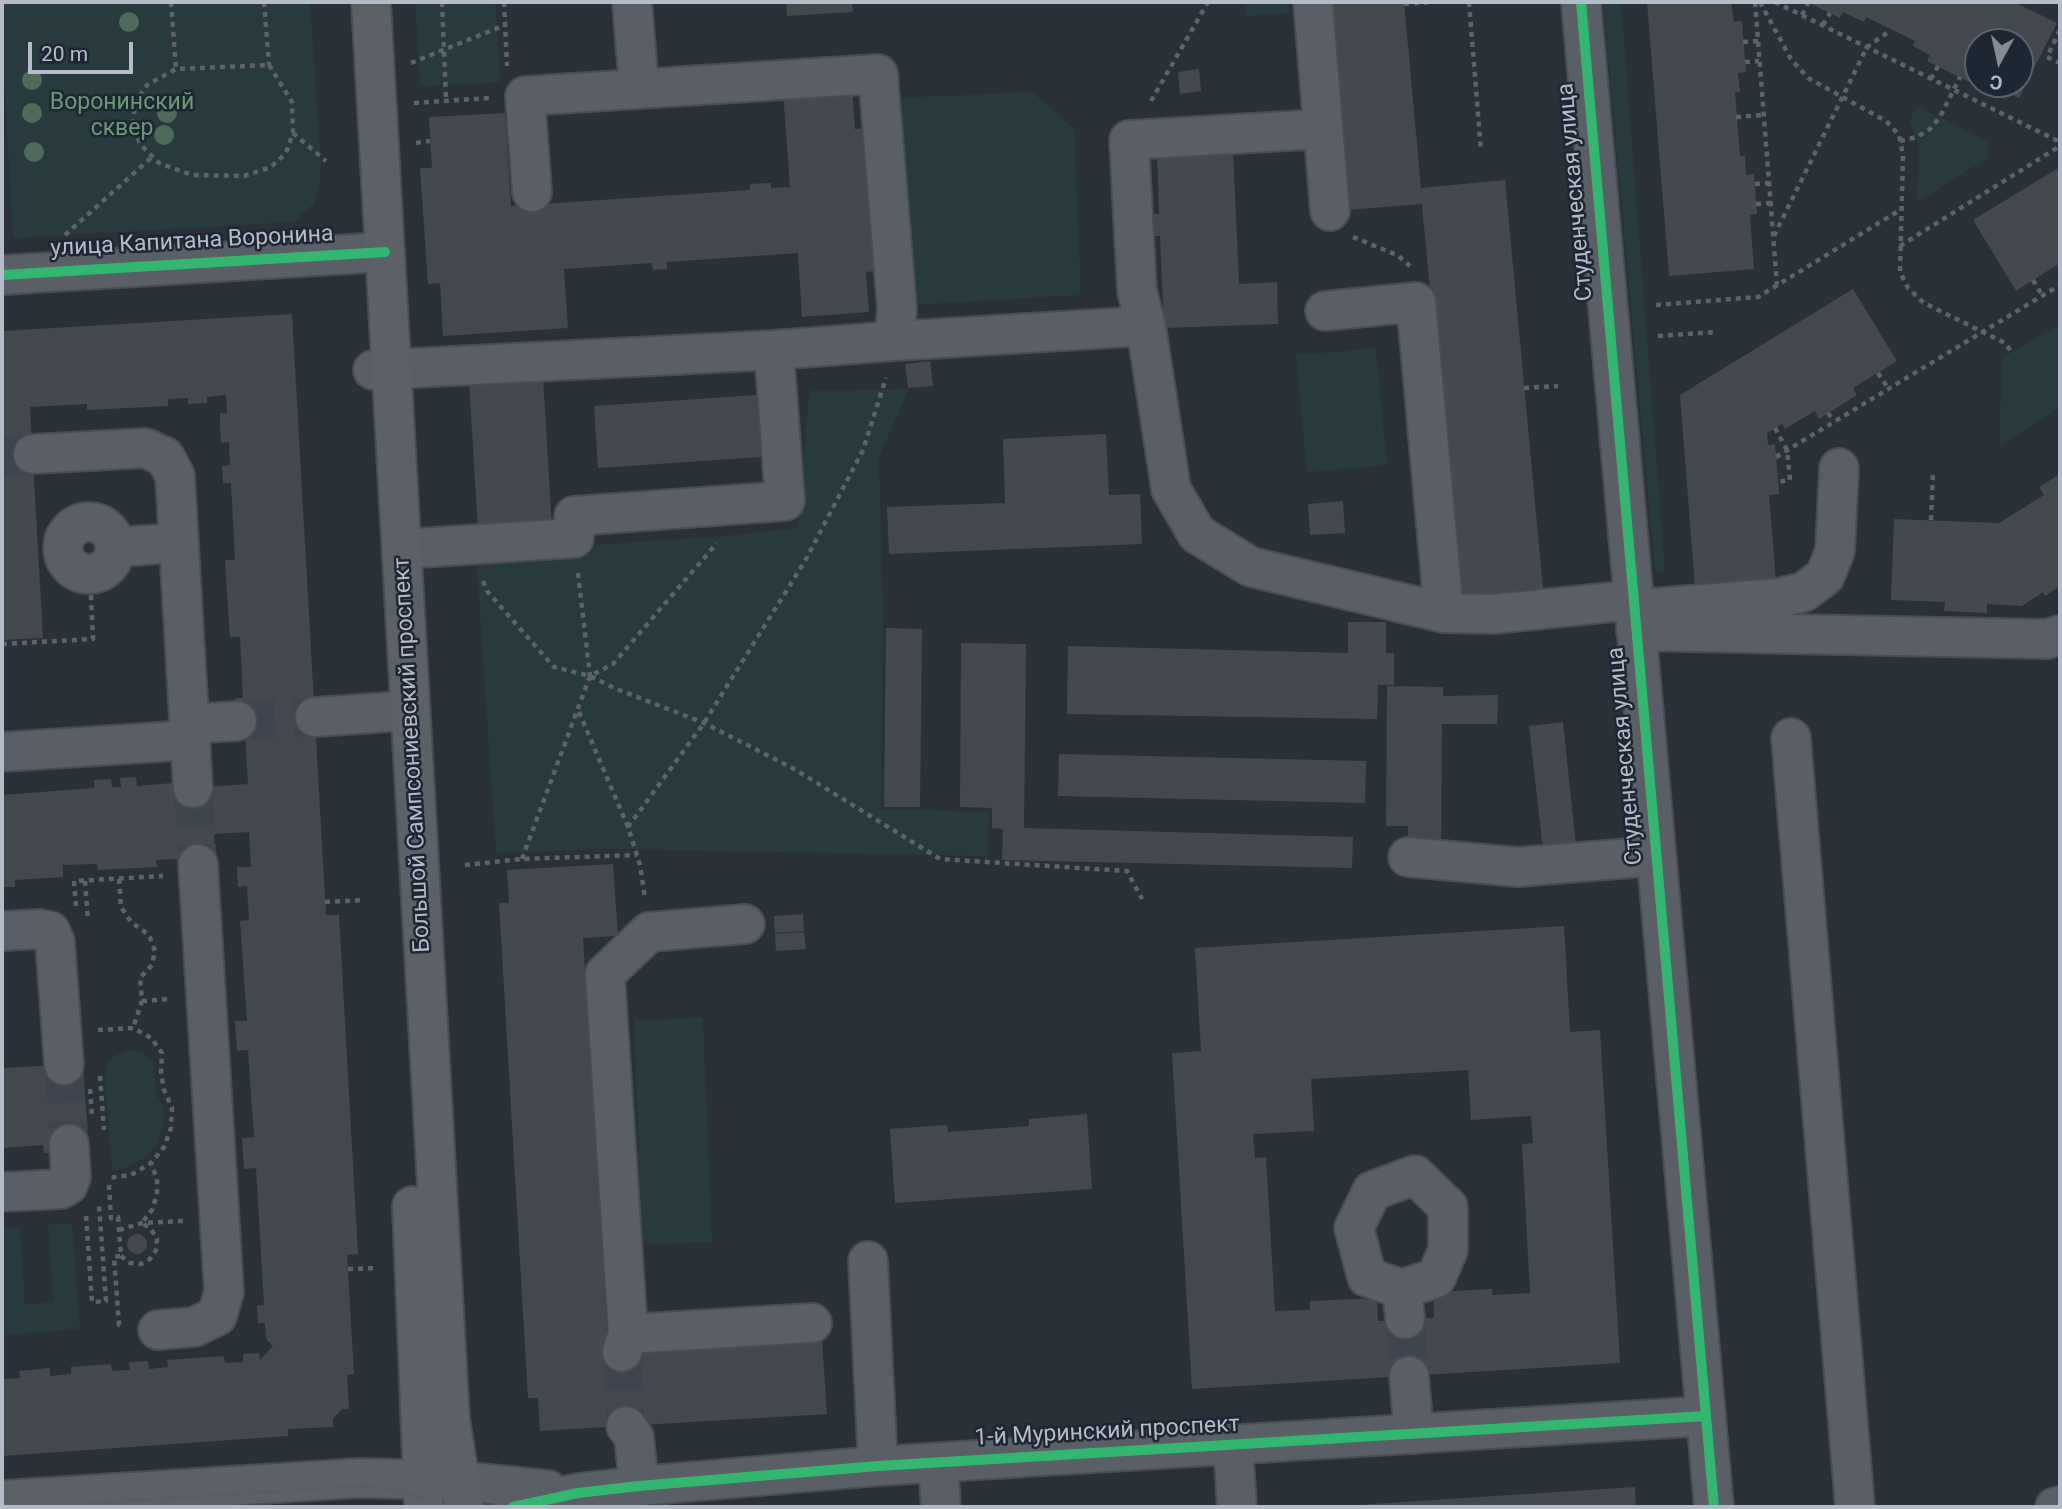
<!DOCTYPE html>
<html>
<head>
<meta charset="utf-8">
<style>
  body { margin:0 }
  #map { position:relative; width:2062px; height:1509px; overflow:hidden; background:#2a3038; font-family:Roboto,sans-serif }
  canvas { display:block }
  .frame { position:absolute; inset:0; border:4px solid #b4bcc9; pointer-events:none }
  .north { position:absolute; left:1964px; top:28px; width:70px; height:70px; box-sizing:border-box; background:#1d2633; border:2px solid #59626f; border-radius:50%; rotate:188deg; font-size:19px; font-weight:700; line-height:28px; text-align:center; color:#b4bcc9 }
  .north::after { content:''; display:block; margin:auto; width:24px; height:32px; background:#848b96; clip-path:polygon(50% 0,100% 100%,50% 72%,0 100%) }
  .scale { position:absolute; left:28px; top:42px; width:105px; height:32px; box-sizing:border-box; border:4px solid #b4bcc9; border-top:0; padding-left:9px; font-size:21px; line-height:24px; white-space:nowrap; color:#b4bcc9; -webkit-text-stroke:5px #1d2633; paint-order:stroke }
</style>
</head>
<body>
<div id="map">
<canvas width="2062" height="1509"></canvas>
<div class="frame"></div>
<div class="north">С</div>
<div class="scale">20 m</div>
</div>
<script>
const g = document.querySelector('canvas').getContext('2d');
g.lineJoin = 'round';
function fillPath(path, color) {
  g.fillStyle = color;
  g.fill(path, 'evenodd');
}
function poly(rows) {
  const path = new Path2D();
  for (const r of rows) {
    if (r.length === 3) {
      path.moveTo(r[0] + r[2], r[1]);
      path.arc(r[0], r[1], r[2], 0, 2 * Math.PI);
      continue;
    }
    path.moveTo(r[0], r[1]);
    for (let i = 2; i < r.length; i += 2) path.lineTo(r[i], r[i + 1]);
  }
  return path;
}
function stroke(path, color, width, dash) {
  g.strokeStyle = color;
  g.lineWidth = width;
  g.lineCap = dash ? 'butt' : 'round';
  g.setLineDash(dash || []);
  g.stroke(path);
}
function write(font, color, halo, rows, align = 'center') {
  g.font = font + ' Roboto,sans-serif';
  g.lineWidth = 5;
  g.setLineDash([]);
  g.textBaseline = 'middle';
  g.strokeStyle = halo;
  g.fillStyle = color;
  for (const [text, x, y, turn = 0] of rows) {
    g.save();
    g.translate(x, y);
    g.rotate((+turn || 0) * Math.PI / 180);
    g.textAlign = isNaN(turn) ? turn : align;
    if (halo) g.strokeText(text, 0, 0);
    g.fillText(text, 0, 0);
    g.restore();
  }
}
fillPath(poly([
  [2,2,310,2,321,166,319,189,314,203,294,222,13,238,2,41],
  [415,2,495,2,500,82,420,86],
  [1245,2,1289,2,1290,13,1246,16],
  [1603,2,1621,2,1665,571,1655,572],
  [1032,92,1074,129,1081,295,909,305,893,98],
  [1917,106,1988,141,1988,158,1917,202,1919,155,1917,137,1909,121],
  [2060,324,2060,404,2058,409,1999,446,2002,358],
  [1376,348,1387,465,1307,472,1296,355],
  [909,389,879,457,883,618,881,809,989,812,988,856,613,849,496,853,476,553,723,536,798,528,809,391],
  [703,1018,712,1242,642,1244,634,1020],
  [128,1050,143,1052,153,1061,156,1093,164,1109,163,1127,157,1143,146,1157,128,1167,112,1172,105,1082,106,1067,115,1055],
  [72,1223,80,1329,2,1335,2,1228,20,1227,25,1304,53,1302,48,1225]
]), '#273a3e');
fillPath(poly([
  [786,2,852,2,853,12,787,16],
  [1327,2,1404,2,1421,188,1505,180,1543,589,1458,596,1422,204,1347,210],
  [1647,2,1731,2,1734,22,1742,21,1746,72,1738,73,1740,92,1735,92,1740,156,1745,156,1746,175,1754,174,1757,214,1750,215,1754,269,1669,276],
  [1807,2,2014,2,2057,23,2019,98,1991,84,2020,84,2020,42,1978,42,1978,78,1972,75,1969,82,1927,61,1930,55,1913,46,1915,41,1866,17,1864,22,1843,12,1840,18],
  [1199,69,1201,91,1180,94,1178,72],
  [852,86,855,129,866,128,876,271,866,272,869,312,802,317,798,253,667,262,667,269,653,270,652,263,564,269,568,328,443,336,440,283,428,284,420,168,432,168,429,117,505,113,511,206,750,190,750,184,771,183,771,188,790,187,783,91],
  [1233,149,1239,284,1277,282,1278,324,1164,328,1160,236,1153,236,1153,214,1159,214,1157,151],
  [2060,167,2060,263,2016,291,1973,220],
  [1853,289,1897,361,1853,388,1857,395,1819,419,1815,411,1785,429,1782,424,1767,433,1768,445,1775,444,1779,494,1769,495,1776,582,1695,588,1680,395],
  [292,314,326,915,339,915,358,1254,347,1255,354,1374,347,1375,349,1409,342,1409,333,1419,333,1427,288,1429,288,1436,2,1456,2,1379,20,1378,19,1371,50,1368,50,1376,71,1374,71,1367,111,1364,112,1371,130,1370,129,1362,148,1361,149,1369,168,1367,167,1360,211,1357,224,1356,225,1363,243,1362,243,1354,259,1353,260,1360,273,1346,266,1339,265,1323,258,1323,257,1306,264,1305,256,1168,244,1169,242,1138,254,1137,248,1050,237,1051,235,1021,247,1021,240,921,249,920,247,886,238,887,237,867,251,867,249,832,214,834,215,862,195,870,177,871,177,859,156,860,157,867,98,870,97,864,63,865,63,877,15,880,15,887,2,887,2,795,94,788,94,780,111,779,112,787,121,787,120,778,136,777,137,786,173,783,173,795,191,794,190,788,248,784,245,733,237,734,235,698,243,698,240,637,230,637,229,623,225,560,235,560,231,483,223,483,222,466,230,465,229,442,221,443,220,428,220,413,227,413,226,395,207,397,207,403,188,404,188,398,168,399,168,406,87,410,87,404,30,407,43,638,2,640,2,331],
  [930,361,933,386,908,388,905,364],
  [543,378,552,527,478,531,469,381],
  [757,395,761,457,598,468,594,406],
  [1106,434,1109,495,1140,494,1142,544,889,554,887,507,1005,503,1003,439],
  [2060,474,2060,586,2045,596,2043,592,2022,606,1987,604,1987,613,1944,611,1945,602,1891,600,1894,519,1999,523,2044,495,2039,487],
  [1343,501,1345,533,1310,535,1308,504],
  [1348,622,1386,622,1386,653,1394,653,1394,685,1378,685,1377,719,1067,714,1068,646,1348,653],
  [886,628,922,629,920,807,884,807],
  [961,643,1026,644,1024,828,1353,837,1352,868,1002,860,1003,829,992,828,992,808,960,807],
  [1387,686,1443,687,1443,696,1498,695,1497,724,1442,724,1441,848,1408,847,1408,826,1386,826],
  [1563,722,1576,846,1543,850,1529,726],
  [1059,754,1366,761,1365,803,1058,796],
  [613,864,618,936,583,938,608,1353,822,1340,827,1414,540,1431,538,1398,528,1398,499,903,509,903,507,870],
  [803,914,804,931,775,933,774,916],
  [1564,926,1570,1032,1600,1030,1620,1363,1192,1389,1172,1053,1201,1051,1195,948],
  [1468,1070,1471,1120,1531,1116,1533,1143,1522,1144,1530,1293,1493,1295,1492,1289,1433,1292,1434,1318,1378,1321,1377,1298,1310,1301,1310,1310,1275,1311,1266,1157,1255,1158,1253,1134,1314,1131,1311,1079],
  [804,932,806,949,776,951,775,934],
  [82,1064,88,1130,83,1130,62,1152,44,1153,43,1145,2,1148,2,1068],
  [1087,1114,1092,1189,895,1203,890,1129,947,1125,948,1132,1029,1126,1029,1119],
  [137,1244,10],
  [1635,1487,1636,1507,1355,1507,1355,1505]
]), '#444950');
stroke(poly([
  [2,456,33,454],
  [237,721,315,717],
  [193,788,198,864],
  [64,1065,69,1144],
  [1405,1319,1409,1376],
  [622,1352,626,1426]
]), '#3f454e', 38, [38, 19]);
const minor = poly([
  [632,2,639,88],
  [1313,2,1330,211],
  [1581,2,1714,1507],
  [1322,129,1129,140,1137,291,1146,326,1171,489,1197,534,1251,567,1444,613,1493,614,1633,600],
  [532,192,525,96,878,74,897,309,894,341,1146,326],
  [2,275,385,252],
  [1325,311,1416,302,1444,613],
  [373,370,774,350],
  [33,454,145,448,165,457,175,476,193,788],
  [89,548,26],
  [115,547,179,543],
  [402,549,574,538,574,516,785,501,774,350,894,341],
  [1640,609,1778,598,1804,592,1825,576,1835,551,1839,468],
  [1636,631,2047,639,2060,635],
  [315,717,389,712],
  [189,724,237,721],
  [1791,738,1855,1507],
  [2,752,191,740],
  [1408,857,1518,867,1656,856],
  [2,931,40,929,50,931,55,942,64,1065],
  [2,1192,61,1189,68,1185,71,1177,69,1144],
  [868,1261,878,1466],
  [1402,1289,1367,1277,1354,1228,1372,1191,1415,1175,1448,1207,1448,1250,1436,1278,1402,1289,1405,1319],
  [158,1330,194,1327,217,1316,224,1292,198,864],
  [628,1334,812,1323],
  [622,1352,628,1334,605,974,649,932,745,924],
  [1409,1376,1414,1434],
  [626,1426,634,1437,639,1486],
  [1233,1445,1237,1507],
  [938,1463,941,1507],
  [460,1481,548,1490],
  [513,1507,578,1493,639,1486,878,1466,1706,1416],
  [2055,1507,2060,1506]
]);
const major = poly([
  [371,2,450,1419,464,1507],
  [412,1206,424,1507],
  [2,1500,360,1478,447,1480]
]);
stroke(minor, '#484c53', 42);
stroke(major, '#484c55', 42);
stroke(poly([
  [171,2,176,69],
  [264,2,269,65],
  [442,2,446,100],
  [504,2,507,66],
  [1469,2,1481,151],
  [1755,2,1777,285],
  [1760,2,1791,59,1808,78,1886,121,1899,135,1903,155,1900,272,1908,288,1924,303,2005,343,2012,353],
  [1775,2,2060,142],
  [1404,4,1434,2],
  [1802,15,1808,3],
  [1823,25,1830,13],
  [2060,30,2047,57,2060,63],
  [1743,42,1758,41],
  [1745,62,1759,61],
  [411,63,505,25],
  [269,65,292,102,293,133,286,153,271,167,244,176,192,175,159,163,140,144,133,124,135,102,147,85,176,69,269,65],
  [1931,79,1938,66],
  [1151,101,1208,2],
  [414,103,489,98],
  [1736,117,1764,115],
  [293,133,326,161],
  [1900,141,1917,137,1930,129,1940,117,1960,77],
  [416,143,430,141],
  [1755,184,1769,183],
  [1756,204,1771,203],
  [65,235,153,156],
  [1774,236,1867,47,1891,30],
  [1353,237,1397,255,1410,266],
  [1900,246,2060,146],
  [2033,280,2042,295],
  [1656,305,1758,297,1900,210],
  [1658,336,1716,332],
  [1878,373,1888,388],
  [1524,388,1558,386],
  [1828,413,1834,421],
  [1775,428,1787,450,1790,480,1777,482],
  [1776,457,2060,285],
  [1931,520,1933,472],
  [578,573,590,676],
  [483,581,487,591,554,667,590,676,614,688,704,723,796,770,940,859,1127,871,1142,899],
  [2,644,93,639,90,575],
  [579,712,628,827,640,865,645,898],
  [628,827,704,723,805,561,863,450,886,378],
  [522,859,590,676,613,664,717,543],
  [465,865,522,859,637,855],
  [119,879,121,907,131,922,149,935,155,951,152,965,140,978,142,1001,133,1028],
  [85,881,88,921],
  [325,902,365,900],
  [76,906,74,881,163,876],
  [142,1001,170,999],
  [98,1030,133,1028,151,1038,162,1053,161,1072,164,1090,172,1108,171,1128,164,1147,151,1163,131,1175,108,1178],
  [100,1076,104,1130],
  [90,1089,92,1116],
  [109,1185,111,1218,118,1217,121,1256,114,1257,119,1325,123,1324],
  [86,1216,92,1302,106,1301,99,1205],
  [119,1230,142,1223,183,1221],
  [121,1256,130,1263,141,1264,150,1259,156,1250,157,1239,151,1229,142,1223,152,1210,157,1195,157,1179,151,1163],
  [348,1269,378,1268]
]), '#5d636a', 4.5, [5, 5]);
stroke(minor, '#5a5e66', 38);
stroke(major, '#5c6168', 38);
stroke(poly([
  [35,1507,360,1486,390,1489,424,1499,433,1507]
]), '#595d64', 2);
stroke(poly([
  [1581,2,1714,1507],
  [2,275,385,252],
  [513,1507,578,1493,639,1486,878,1466,1706,1416]
]), '#33b770', 10);
g.fillStyle = '#4e6a5a';
for (const [x, y] of [
  [129,22],
  [32,80],
  [32,113],
  [167,113],
  [164,135],
  [34,152]
]) {
  g.beginPath();
  g.arc(x, y, 10, 0, 2 * Math.PI);
  g.fill();
}
write('23px', '#6b9a76', '#1d2633', [
  ["Воронинский",122,103],
  ["сквер",122,129]
]);
write('23px', '#b4bcc9', '#1d2633', [
  ["Студенческая улица",1576,192,-95],
  ["улица Капитана Воронина",192,242,-3],
  ["Большой Сампсониевский проспект",413,755,-93],
  ["Студенческая улица",1626,756,-95],
  ["1-й Муринский проспект",1107,1432,-3]
]);
</script>
</body>
</html>
